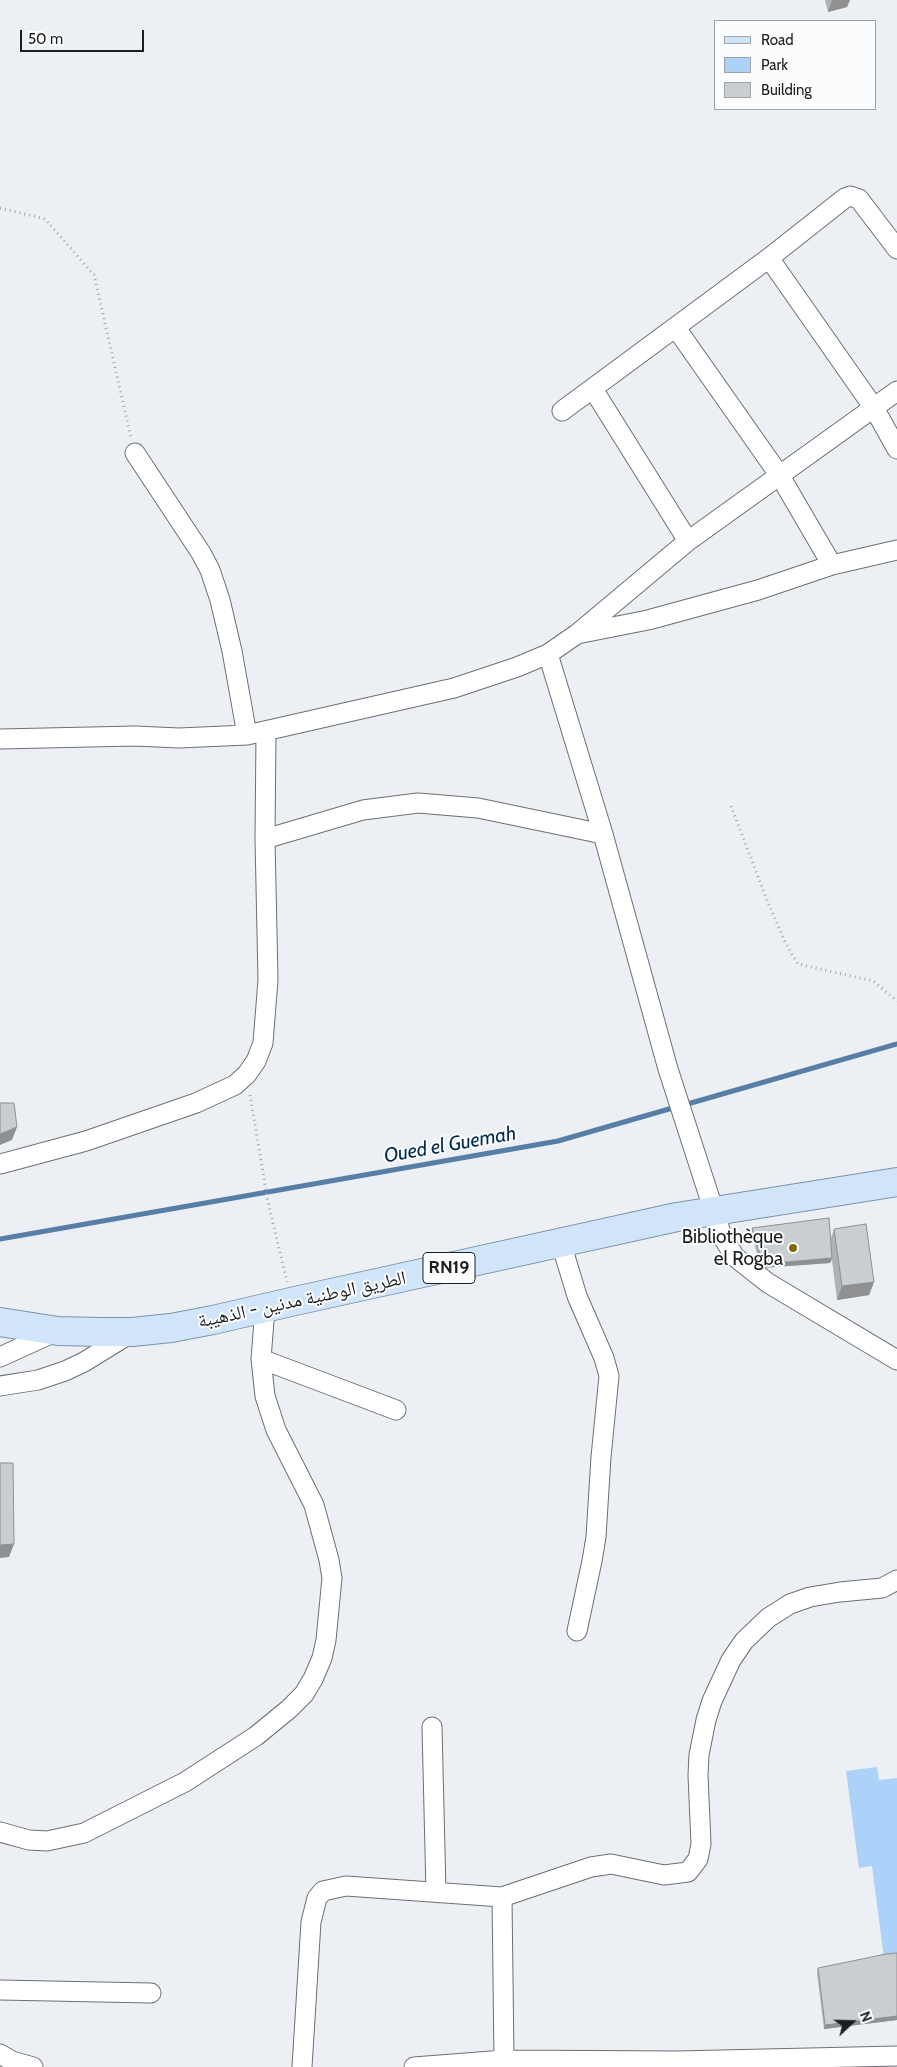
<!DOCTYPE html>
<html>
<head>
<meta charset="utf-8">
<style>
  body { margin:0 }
  #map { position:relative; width:897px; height:2067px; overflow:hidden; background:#eceff3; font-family:Cabin,sans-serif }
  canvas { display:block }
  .legend { position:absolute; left:714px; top:20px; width:162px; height:90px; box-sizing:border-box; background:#fbfcfe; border:1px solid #a2a3a4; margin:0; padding:6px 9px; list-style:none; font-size:15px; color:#1c1d1e }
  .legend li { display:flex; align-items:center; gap:10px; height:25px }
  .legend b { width:25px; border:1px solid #a2a3a4 }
  .north { position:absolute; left:827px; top:1997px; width:50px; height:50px; -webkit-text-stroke:4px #fbfcfe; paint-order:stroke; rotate:69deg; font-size:14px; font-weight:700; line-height:20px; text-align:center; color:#1c1d1e }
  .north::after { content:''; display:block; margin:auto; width:18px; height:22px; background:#1c1d1e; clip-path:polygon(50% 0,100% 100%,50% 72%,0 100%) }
  .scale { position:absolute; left:20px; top:30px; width:124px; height:22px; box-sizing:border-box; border:2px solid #1c1d1e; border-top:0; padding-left:6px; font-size:15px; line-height:18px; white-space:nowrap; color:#1c1d1e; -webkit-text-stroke:4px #fbfcfe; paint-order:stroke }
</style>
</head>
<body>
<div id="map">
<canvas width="897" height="2067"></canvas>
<ul class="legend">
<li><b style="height:6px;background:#d0e5fa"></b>Road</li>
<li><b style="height:14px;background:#acd2f9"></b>Park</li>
<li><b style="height:14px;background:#cbced1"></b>Building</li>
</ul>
<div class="north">N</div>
<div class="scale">50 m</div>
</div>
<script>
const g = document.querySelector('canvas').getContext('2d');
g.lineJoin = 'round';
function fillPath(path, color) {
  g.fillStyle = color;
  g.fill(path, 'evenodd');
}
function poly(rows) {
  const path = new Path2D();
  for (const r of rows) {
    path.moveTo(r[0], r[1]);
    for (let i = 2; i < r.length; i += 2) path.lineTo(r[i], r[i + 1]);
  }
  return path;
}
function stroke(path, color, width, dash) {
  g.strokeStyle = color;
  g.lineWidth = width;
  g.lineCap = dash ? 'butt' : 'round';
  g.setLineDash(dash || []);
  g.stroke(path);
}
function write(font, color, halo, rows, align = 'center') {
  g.font = font + ' Cabin,"Noto Naskh Arabic",sans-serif';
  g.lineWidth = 4;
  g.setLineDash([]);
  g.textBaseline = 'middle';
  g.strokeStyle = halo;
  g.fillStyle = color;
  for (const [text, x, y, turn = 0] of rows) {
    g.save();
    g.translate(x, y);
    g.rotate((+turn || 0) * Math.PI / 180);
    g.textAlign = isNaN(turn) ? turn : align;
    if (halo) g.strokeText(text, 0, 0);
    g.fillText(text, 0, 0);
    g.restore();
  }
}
fillPath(poly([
  [877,1767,879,1780,897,1778,897,1957,884,1958,872,1866,859,1868,846,1771]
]), '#acd2f9');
stroke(poly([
  [684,1105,897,1044],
  [0,1239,558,1141,676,1107]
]), '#577ea6', 5);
const street = poly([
  [769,258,874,408,897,449],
  [676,328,780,476,832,565],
  [593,389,688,541],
  [562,411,769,258,845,198,850,196,859,199,897,249],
  [135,453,201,553,210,570,220,600,232,651,247,735],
  [577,634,648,620,758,590,832,565,897,550],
  [548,654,603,834,668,1069,722,1236,735,1257,768,1283,897,1360],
  [0,739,135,736,179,738,247,735,454,688,517,667,548,654,577,634,688,541,897,391],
  [265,839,363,810,418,803,478,808,603,834],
  [0,1164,86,1141,196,1103,235,1085,247,1074,256,1061,263,1043,268,980,265,839,266,732],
  [561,1243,577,1296,604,1358,609,1376,601,1457,596,1537,592,1561,577,1631],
  [0,1357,57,1331],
  [261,1359,396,1410],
  [0,1386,38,1380,65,1371,84,1362,131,1333],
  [432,1727,436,1892],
  [0,1832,29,1840,47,1841,84,1833,185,1782,256,1736,289,1709,304,1694,313,1679,322,1658,326,1640,332,1578,329,1560,314,1505,276,1430,265,1396,261,1359,265,1308],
  [502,1897,504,2060],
  [0,1990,151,1993],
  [0,2054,12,2061,33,2067],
  [302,2067,311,1922,317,1898,323,1891,346,1886,502,1897,591,1867,611,1864,664,1875,688,1872,698,1859,701,1844,698,1775,699,1755,706,1720,712,1701,731,1660,744,1641,768,1618,790,1604,810,1597,840,1592,882,1588,897,1580],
  [414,2067,504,2060,677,2061,897,2056]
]);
const primary = poly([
  [0,1322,58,1331,101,1332,132,1332,171,1328,213,1320,295,1301,677,1217,897,1182]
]);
stroke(street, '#6d6f72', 21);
stroke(primary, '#7d93aa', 30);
stroke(poly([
  [0,208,45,219,94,275,131,438],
  [731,806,767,900,786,944,798,964,873,981,897,1001],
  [250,1095,268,1202,287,1282]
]), '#a4a7a9', 3, [1, 4]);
stroke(street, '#fff', 19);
stroke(primary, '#d0e5fa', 28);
fillPath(poly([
  [825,0,850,0,847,7,828,12],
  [752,1228,831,1238,834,1229,874,1282,869,1295,837,1300,832,1260,830,1263,761,1268,751,1232],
  [897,1953,897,2020,824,2029,817,1973,818,1968]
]), '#afb1b4');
fillPath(poly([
  [832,0,850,0,847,7,828,12],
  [17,1127,12,1140,0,1145,0,1134],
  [832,1258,830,1263,761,1268,763,1264],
  [874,1282,869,1295,837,1300,842,1286],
  [14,1544,9,1557,0,1558,0,1545],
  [897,2016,897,2020,824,2029,825,2025]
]), '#8e9092');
const building = poly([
  [0,1103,14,1103,17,1127,0,1134,0,1103],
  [829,1218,832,1258,763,1264,752,1228,829,1218],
  [866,1224,874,1282,842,1286,834,1229,866,1224],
  [0,1463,13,1463,14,1544,0,1545,0,1463],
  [897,1953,897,2016,825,2025,818,1968,886,1954,897,1953]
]);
fillPath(building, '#cbced1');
stroke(building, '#8e9092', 1);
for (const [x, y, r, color] of [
  [793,1248,5,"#7a6b05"]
]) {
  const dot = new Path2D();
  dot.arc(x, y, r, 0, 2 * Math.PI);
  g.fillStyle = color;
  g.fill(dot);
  stroke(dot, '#fbfcfe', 2);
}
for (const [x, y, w] of [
  [449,1268,52]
]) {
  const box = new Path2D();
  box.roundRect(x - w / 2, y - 15.5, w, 31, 4);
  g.fillStyle = '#fbfcfe';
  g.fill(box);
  stroke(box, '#1c1d1e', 1);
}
write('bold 18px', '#1c1d1e', null, [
  ["RN19",449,1268]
]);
write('19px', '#1c1d1e', '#fbfcfe', [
  ["Bibliothèque",783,1237],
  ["el Rogba",783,1259]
], 'right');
write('19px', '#1c1d1e', '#fbfcfe', [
  ["الطريق الوطنية مدنين - الذهيبة",302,1300,-12]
]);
write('italic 20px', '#022c50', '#fbfcfe', [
  ["Oued el Guemah",450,1145,-10]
]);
</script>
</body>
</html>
